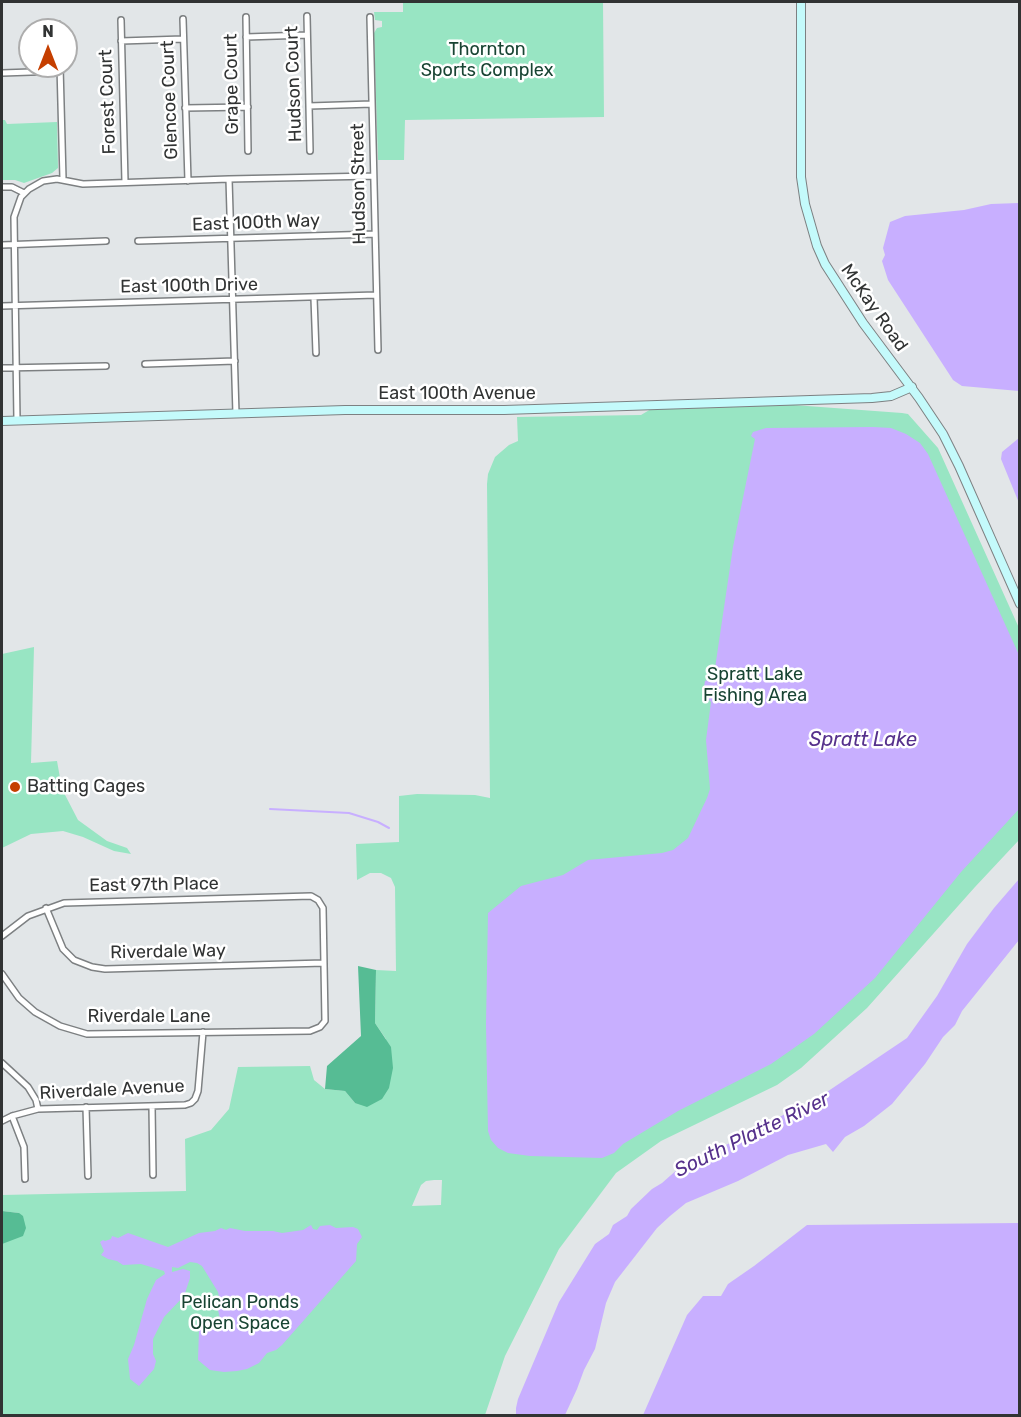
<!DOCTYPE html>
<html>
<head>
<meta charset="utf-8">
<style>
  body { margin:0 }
  #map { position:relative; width:1021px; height:1417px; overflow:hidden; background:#e2e6e8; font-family:Rubik,sans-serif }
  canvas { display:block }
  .frame { position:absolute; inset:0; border:3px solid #313333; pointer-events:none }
  .north { position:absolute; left:18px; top:18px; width:60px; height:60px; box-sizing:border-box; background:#fff; border:2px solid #adadad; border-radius:50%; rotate:0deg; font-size:16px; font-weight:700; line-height:24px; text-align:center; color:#313333 }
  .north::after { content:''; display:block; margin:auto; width:21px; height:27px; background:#c53f00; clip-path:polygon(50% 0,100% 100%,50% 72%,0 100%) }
</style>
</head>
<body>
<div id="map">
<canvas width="1021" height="1417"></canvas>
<div class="frame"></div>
<div class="north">N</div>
</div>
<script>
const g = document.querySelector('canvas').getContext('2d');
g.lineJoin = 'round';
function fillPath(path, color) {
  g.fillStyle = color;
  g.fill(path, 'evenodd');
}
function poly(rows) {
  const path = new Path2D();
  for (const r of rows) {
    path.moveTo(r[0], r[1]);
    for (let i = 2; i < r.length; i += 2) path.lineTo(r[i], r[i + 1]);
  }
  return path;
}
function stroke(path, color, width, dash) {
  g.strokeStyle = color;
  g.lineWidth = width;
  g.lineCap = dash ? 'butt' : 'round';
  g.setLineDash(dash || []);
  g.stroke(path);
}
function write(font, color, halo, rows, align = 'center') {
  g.font = font + ' Rubik,sans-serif';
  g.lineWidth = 5;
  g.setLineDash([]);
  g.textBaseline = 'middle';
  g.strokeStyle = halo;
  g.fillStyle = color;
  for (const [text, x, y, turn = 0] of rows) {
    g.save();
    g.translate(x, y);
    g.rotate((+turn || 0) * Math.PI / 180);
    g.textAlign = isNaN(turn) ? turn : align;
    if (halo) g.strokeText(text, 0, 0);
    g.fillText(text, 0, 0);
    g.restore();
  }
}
fillPath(poly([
  [403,2,603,2,604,117,405,120,404,160,378,160,374,33,377,28,382,27,382,21,375,20,374,12,403,12],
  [5,120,7,124,57,122,58,168,52,173,24,183,15,180,2,180,2,120],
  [780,404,902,413,908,414,938,448,1019,628,1019,840,975,887,867,1008,801,1068,777,1085,661,1141,616,1173,559,1249,505,1356,485,1415,2,1415,2,1216,19,1213,2,1211,2,1195,186,1191,185,1139,211,1130,229,1109,238,1067,310,1066,314,1080,325,1089,345,1091,355,1103,386,1039,375,1023,376,970,396,971,395,887,391,878,381,873,370,873,357,880,356,844,399,842,399,796,417,794,475,795,490,798,487,484,488,474,495,457,509,445,518,441,517,417,641,415,651,409],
  [434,1180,442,1180,441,1205,412,1206,421,1185,426,1181],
  [34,647,31,763,57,761,62,789,78,820,107,841,127,848,131,854,114,851,83,837,63,831,31,834,2,848,2,654]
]), '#98e5c3');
fillPath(poly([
  [358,966,376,970,375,1023,391,1047,393,1068,389,1088,382,1099,367,1107,355,1103,345,1091,325,1089,327,1066,361,1036],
  [2,1211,19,1213,23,1216,26,1228,23,1236,2,1244]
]), '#56bc94');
fillPath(poly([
  [1019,203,1019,391,962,386,953,380,888,280,882,261,885,255,883,248,890,222,905,216,964,210,991,204],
  [873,427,891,428,906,434,920,443,928,454,1019,655,1019,809,961,872,875,978,814,1034,771,1064,678,1111,623,1144,614,1153,602,1158,530,1156,508,1153,498,1148,491,1140,488,1131,486,1024,488,913,521,886,563,875,588,860,662,853,673,850,688,838,707,798,710,789,706,740,711,702,703,693,705,681,710,679,714,675,733,547,755,439,751,436,753,432,766,428],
  [1019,438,1019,503,1001,459,1002,452],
  [1019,879,1019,940,962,1011,955,1025,943,1037,925,1064,892,1104,864,1126,845,1137,833,1152,826,1144,788,1155,738,1181,686,1203,670,1216,657,1228,615,1282,606,1303,595,1349,584,1370,577,1389,565,1415,516,1415,516,1408,518,1399,559,1302,595,1244,609,1234,613,1225,627,1216,631,1209,652,1189,662,1183,679,1168,688,1165,787,1113,806,1106,907,1038,937,996,967,944,994,908],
  [1019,1223,1019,1415,643,1415,687,1315,703,1296,721,1296,728,1284,754,1266,807,1225],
  [311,1225,313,1229,317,1230,320,1226,330,1225,336,1228,353,1227,358,1229,362,1237,357,1244,356,1261,282,1345,276,1350,267,1353,259,1363,247,1369,237,1371,224,1372,210,1370,198,1360,199,1330,206,1324,221,1323,218,1310,221,1305,218,1292,202,1266,197,1263,190,1262,178,1268,172,1267,172,1272,183,1269,190,1271,190,1278,184,1296,164,1317,153,1339,153,1354,156,1361,154,1369,139,1386,130,1379,128,1359,134,1345,147,1299,156,1280,165,1274,164,1271,141,1264,123,1265,117,1261,108,1259,101,1255,104,1251,100,1242,103,1240,105,1241,111,1239,112,1236,118,1238,128,1233,168,1247,199,1233,215,1231,221,1228,226,1230,230,1228,245,1231,273,1231,282,1233,303,1230]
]), '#c8afff');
stroke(poly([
  [270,809,349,813,378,822,389,828]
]), '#c8afff', 2);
const street = poly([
  [307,16,310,151],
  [246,17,248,151],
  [370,17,378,350],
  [183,19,188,181],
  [121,20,125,182],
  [58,24,59,30],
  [246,37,307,35],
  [121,41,183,39],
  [60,66,63,179],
  [2,73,60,71],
  [309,106,372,104],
  [185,108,248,107],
  [229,179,373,176],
  [2,187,12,187,24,193],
  [138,241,375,234],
  [2,245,106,241],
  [314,298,316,353],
  [2,306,376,295],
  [145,364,235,361],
  [2,368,106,366],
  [17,420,14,217,21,197,29,189,43,181,57,179,83,184,229,179,236,414],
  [46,908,63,949,74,960,92,967,105,969,324,963],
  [2,936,28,916,64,903,311,896,318,900,323,908,325,1021,320,1027,310,1031,87,1034,60,1026,35,1012,19,998,2,974],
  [2,1063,28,1087,36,1100,38,1109],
  [152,1106,153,1175],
  [86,1107,88,1176],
  [12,1116,24,1147,25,1179],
  [2,1121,12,1116,38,1109,185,1105,191,1103,195,1099,198,1091,203,1032]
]);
const secondary = poly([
  [801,2,801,177,805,204,817,246,825,264,863,323,919,398,943,434,959,466,1020,604],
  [2,421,345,410,504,410,872,398,891,396,912,387]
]);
stroke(street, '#7d8082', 8);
stroke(secondary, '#7d8082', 10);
stroke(street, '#fff', 5);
stroke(secondary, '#c4fafb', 8);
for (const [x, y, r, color] of [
  [15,787,6,"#c53f00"]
]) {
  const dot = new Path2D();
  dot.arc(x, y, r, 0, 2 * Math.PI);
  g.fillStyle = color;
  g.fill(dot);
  stroke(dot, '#fff', 2);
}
write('18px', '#184433', '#fff', [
  ["Thornton",487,50],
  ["Sports Complex",487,71],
  ["Spratt Lake",755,675],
  ["Fishing Area",755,696],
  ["Pelican Ponds",240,1303],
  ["Open Space",240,1324]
]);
write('18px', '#313333', '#fff', [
  ["Grape Court",232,84,-91],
  ["Hudson Court",294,84,-92],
  ["Glencoe Court",170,100,-92],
  ["Forest Court",108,102,-92],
  ["Hudson Street",359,184,-91],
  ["East 100th Way",256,223,-2],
  ["East 100th Drive",189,286,-1],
  ["McKay Road",874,308,55],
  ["East 100th Avenue",457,394],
  ["East 97th Place",154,885,-1],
  ["Riverdale Way",168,952,-1],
  ["Riverdale Lane",149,1017],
  ["Riverdale Avenue",112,1090,-3]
]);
write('18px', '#313333', '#fff', [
  ["Batting Cages",27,787]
], 'left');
write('italic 20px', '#56318c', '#fff', [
  ["Spratt Lake",863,740],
  ["South Platte River",752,1135,-26]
]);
</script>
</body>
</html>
